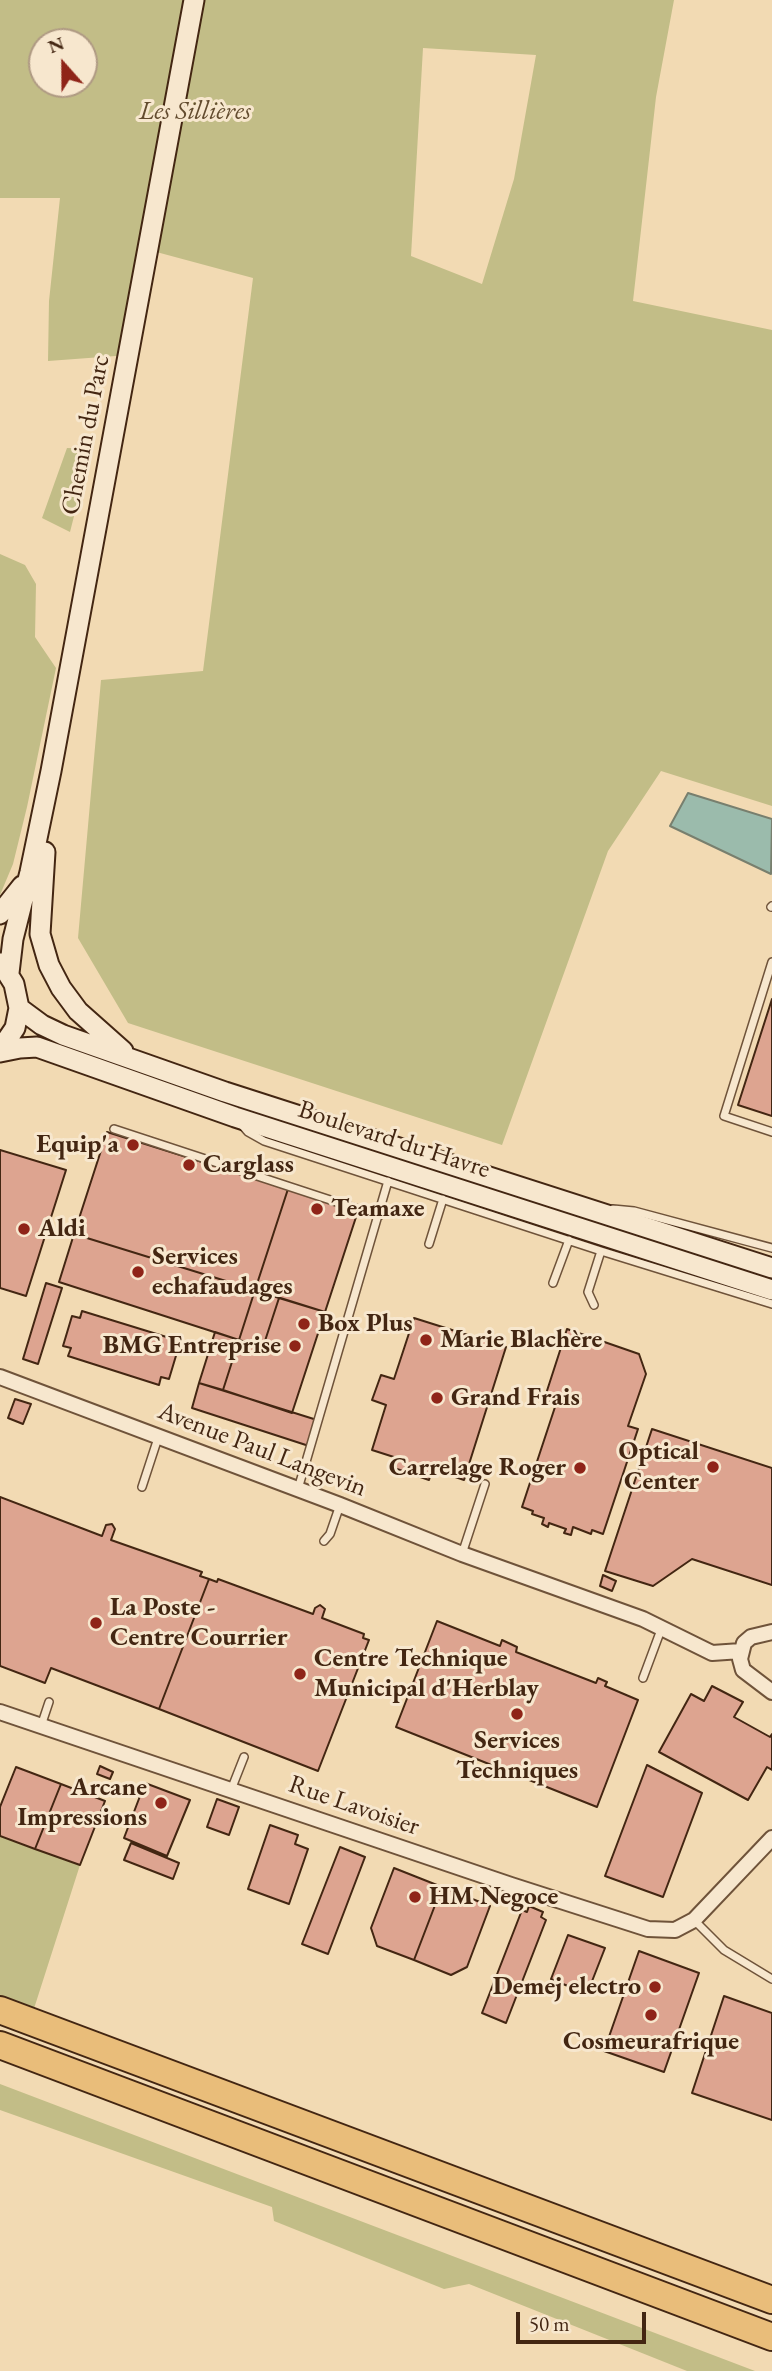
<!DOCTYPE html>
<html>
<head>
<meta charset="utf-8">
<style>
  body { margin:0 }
  #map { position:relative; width:772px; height:2371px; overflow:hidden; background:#f2dab3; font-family:"EB Garamond",serif }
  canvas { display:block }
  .north { position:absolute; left:28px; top:28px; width:70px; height:70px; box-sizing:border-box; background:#f7e7ce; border:2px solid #af9a83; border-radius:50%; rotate:339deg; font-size:19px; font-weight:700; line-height:28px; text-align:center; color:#432612 }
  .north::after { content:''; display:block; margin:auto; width:24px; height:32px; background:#8f2418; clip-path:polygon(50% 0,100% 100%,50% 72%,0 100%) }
  .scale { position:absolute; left:516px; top:2312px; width:130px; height:32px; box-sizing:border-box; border:4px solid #432612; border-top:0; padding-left:9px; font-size:21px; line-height:24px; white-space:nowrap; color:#432612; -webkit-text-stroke:5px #f7e7ce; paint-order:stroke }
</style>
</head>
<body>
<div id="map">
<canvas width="772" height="2371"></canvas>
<div class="north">N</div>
<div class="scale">50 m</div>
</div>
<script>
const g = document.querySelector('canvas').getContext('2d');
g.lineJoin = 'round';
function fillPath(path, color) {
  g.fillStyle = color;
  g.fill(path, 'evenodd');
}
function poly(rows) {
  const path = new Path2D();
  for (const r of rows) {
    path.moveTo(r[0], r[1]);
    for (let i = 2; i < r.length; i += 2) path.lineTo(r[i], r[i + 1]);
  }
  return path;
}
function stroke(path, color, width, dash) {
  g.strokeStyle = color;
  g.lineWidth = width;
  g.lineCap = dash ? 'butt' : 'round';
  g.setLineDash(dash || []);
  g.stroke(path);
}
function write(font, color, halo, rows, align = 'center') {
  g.font = font + ' "EB Garamond",serif';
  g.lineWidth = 6;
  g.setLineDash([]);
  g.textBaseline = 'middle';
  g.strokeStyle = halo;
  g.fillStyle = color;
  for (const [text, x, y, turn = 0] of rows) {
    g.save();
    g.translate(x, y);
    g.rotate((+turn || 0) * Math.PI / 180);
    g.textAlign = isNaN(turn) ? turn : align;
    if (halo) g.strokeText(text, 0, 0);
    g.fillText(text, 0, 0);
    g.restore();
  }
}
fillPath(poly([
  [0,0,674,0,656,97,633,301,772,330,772,806,661,771,608,851,502,1145,128,1023,78,938,101,680,203,671,253,278,149,250,129,355,48,361,49,301,60,198,0,198],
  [42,42,84,42,84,84,42,84],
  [423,48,536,55,514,179,482,284,411,256],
  [67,448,91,449,70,532,42,518],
  [0,554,25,565,36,584,35,637,56,668,27,807,13,864,0,895],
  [0,1836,80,1865,30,2021,0,2010],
  [0,2084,755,2371,687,2371,469,2284,444,2289,274,2221,272,2207,0,2110]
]), '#c2bd87');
const water = poly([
  [688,793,772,819,771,874,670,826,688,793]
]);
fillPath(water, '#9bbbac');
stroke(water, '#787f6e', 2);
const building = poly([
  [772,999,772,1116,738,1105,772,999],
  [107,1132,288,1189,255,1290,74,1234,107,1132],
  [0,1150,66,1170,26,1296,0,1288,0,1150],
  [288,1189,358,1211,325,1312,255,1290,288,1189],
  [74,1234,255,1290,239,1340,59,1282,74,1234],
  [46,1283,62,1288,38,1364,23,1359,46,1283],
  [255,1290,279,1298,263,1347,239,1340,255,1290],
  [279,1298,325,1312,292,1413,223,1390,239,1340,263,1347,279,1298],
  [82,1311,173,1339,171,1347,178,1349,169,1379,161,1377,159,1385,68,1356,71,1348,63,1346,72,1316,80,1318,82,1311],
  [414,1318,506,1347,464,1480,432,1469,429,1480,394,1468,397,1458,372,1450,386,1405,372,1400,381,1375,394,1379,414,1318],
  [567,1329,639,1354,646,1374,628,1426,638,1429,603,1534,592,1530,591,1534,573,1527,571,1535,564,1533,566,1529,549,1523,548,1527,542,1524,544,1518,532,1514,533,1511,522,1507,556,1404,544,1400,567,1329],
  [215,1332,239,1340,223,1390,199,1383,215,1332],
  [199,1383,317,1420,309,1446,192,1408,199,1383],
  [15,1399,31,1404,23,1424,8,1418,15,1399],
  [652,1429,772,1468,772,1585,692,1559,653,1586,605,1571,652,1429],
  [0,1497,102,1536,106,1525,112,1524,115,1529,111,1540,202,1572,200,1576,209,1579,159,1709,51,1668,45,1683,0,1666,0,1497],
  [603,1575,616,1581,612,1591,600,1586,603,1575],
  [209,1579,217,1582,218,1579,313,1614,315,1608,320,1605,325,1609,322,1618,364,1634,363,1638,369,1640,318,1771,159,1709,209,1579],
  [437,1621,500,1646,502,1640,517,1647,516,1652,596,1683,598,1678,607,1682,605,1686,638,1700,597,1807,396,1727,437,1621],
  [712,1686,743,1702,734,1717,770,1737,772,1734,772,1770,767,1767,748,1800,659,1752,691,1694,704,1701,712,1686],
  [647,1765,702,1793,663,1897,605,1876,647,1765],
  [100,1766,113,1772,110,1779,97,1774,100,1766],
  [16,1767,61,1784,35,1849,0,1836,0,1807,16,1767],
  [145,1783,190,1800,167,1856,124,1838,145,1783],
  [61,1784,105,1801,80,1865,35,1849,61,1784],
  [217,1799,239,1807,229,1835,207,1827,217,1799],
  [270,1825,298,1835,295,1844,308,1849,289,1904,248,1889,270,1825],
  [131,1843,179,1863,173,1879,124,1860,131,1843],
  [340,1847,365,1857,328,1954,302,1944,340,1847],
  [394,1868,442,1887,414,1960,377,1946,371,1928,394,1868],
  [442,1887,490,1906,467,1967,451,1975,414,1960,442,1887],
  [529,1906,543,1912,541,1917,546,1920,506,2023,482,2013,522,1910,527,1912,529,1906],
  [568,1935,605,1948,587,1994,551,1979,568,1935],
  [639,1951,699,1973,664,2072,604,2051,639,1951],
  [724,1996,772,2013,772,2120,692,2093,724,1996]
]);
fillPath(building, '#dda490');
stroke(building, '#432612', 2);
const lane = poly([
  [771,907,772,906],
  [772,962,724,1116,772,1132],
  [241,1124,248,1132,264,1141,601,1251,772,1304],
  [114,1129,379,1216],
  [613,1209,634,1211,772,1248],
  [429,1244,443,1199],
  [553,1283,569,1240],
  [594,1305,588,1292,601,1251],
  [142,1487,158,1438],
  [298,1489,388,1181],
  [324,1541,330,1534,340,1505],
  [462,1554,485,1484],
  [643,1678,662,1627],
  [41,1726,49,1702],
  [231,1790,244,1757],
  [694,1920,724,1950,772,1979]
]);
const street = poly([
  [0,1377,340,1505,462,1554,643,1619,712,1653,741,1651],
  [772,1632,751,1637,744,1643,740,1659,743,1670,772,1692],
  [0,1712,511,1885,648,1929,675,1930,694,1920,772,1838]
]);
const secondary = poly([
  [45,852,40,934,49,965,61,988,78,1011,123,1051],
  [0,914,22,886],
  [9,973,13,939,30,872,51,771,194,0],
  [19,1008,42,1025,63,1035,225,1092,772,1268],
  [0,1050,15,1028,19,1008,14,984,1,963],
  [0,1052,20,1048,37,1047,235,1117,772,1290]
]);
const highway = poly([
  [0,2010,772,2300],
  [0,2045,772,2337]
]);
stroke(lane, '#6f533a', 10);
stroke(street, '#6f533a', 18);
stroke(secondary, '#432612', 23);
stroke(highway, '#432612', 30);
stroke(lane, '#f7e7ce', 7);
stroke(street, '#f7e7ce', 14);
stroke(secondary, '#f7e7ce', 19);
stroke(highway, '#e9bd7a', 26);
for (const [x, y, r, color] of [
  [133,1145,7,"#8f2418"],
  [189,1165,7,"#8f2418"],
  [317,1209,7,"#8f2418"],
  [24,1229,7,"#8f2418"],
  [138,1272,7,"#8f2418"],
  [304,1324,7,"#8f2418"],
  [426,1340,7,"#8f2418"],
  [295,1346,7,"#8f2418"],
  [437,1398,7,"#8f2418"],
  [713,1467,7,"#8f2418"],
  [580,1468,7,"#8f2418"],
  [96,1623,7,"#8f2418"],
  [300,1674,7,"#8f2418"],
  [517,1714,7,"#8f2418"],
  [161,1803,7,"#8f2418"],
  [415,1897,7,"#8f2418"],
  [655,1987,7,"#8f2418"],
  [651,2015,7,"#8f2418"]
]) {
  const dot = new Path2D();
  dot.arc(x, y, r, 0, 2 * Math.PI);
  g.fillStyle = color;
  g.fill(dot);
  stroke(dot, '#f7e7ce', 2.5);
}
write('italic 26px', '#634c2f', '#f7e7ce', [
  ["Les Sillières",195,112]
]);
write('26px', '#432612', '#f7e7ce', [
  ["Chemin du Parc",86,435,-79],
  ["Boulevard du Havre",394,1140,18],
  ["Avenue Paul Langevin",262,1450,21],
  ["Rue Lavoisier",354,1806,19]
]);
write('bold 26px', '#432612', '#f7e7ce', [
  ["Equip'a",119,1145,"right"],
  ["Carglass",203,1165],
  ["Teamaxe",331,1209],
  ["Aldi",38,1229],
  ["Services",152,1257],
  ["echafaudages",152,1287],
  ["Box Plus",318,1324],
  ["Marie Blachère",440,1340],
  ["BMG Entreprise",281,1346,"right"],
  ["Grand Frais",451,1398],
  ["Optical",699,1452,"right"],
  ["Center",699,1482,"right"],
  ["Carrelage Roger",566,1468,"right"],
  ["La Poste -",110,1608],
  ["Centre Courrier",110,1638],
  ["Centre Technique",314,1659],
  ["Municipal d'Herblay",314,1689],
  ["Services",517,1741,"center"],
  ["Techniques",517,1771,"center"],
  ["Arcane",147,1788,"right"],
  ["Impressions",147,1818,"right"],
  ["HM Negoce",429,1897],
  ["Demej electro",641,1987,"right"],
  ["Cosmeurafrique",651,2042,"center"]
], 'left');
</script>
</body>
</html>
